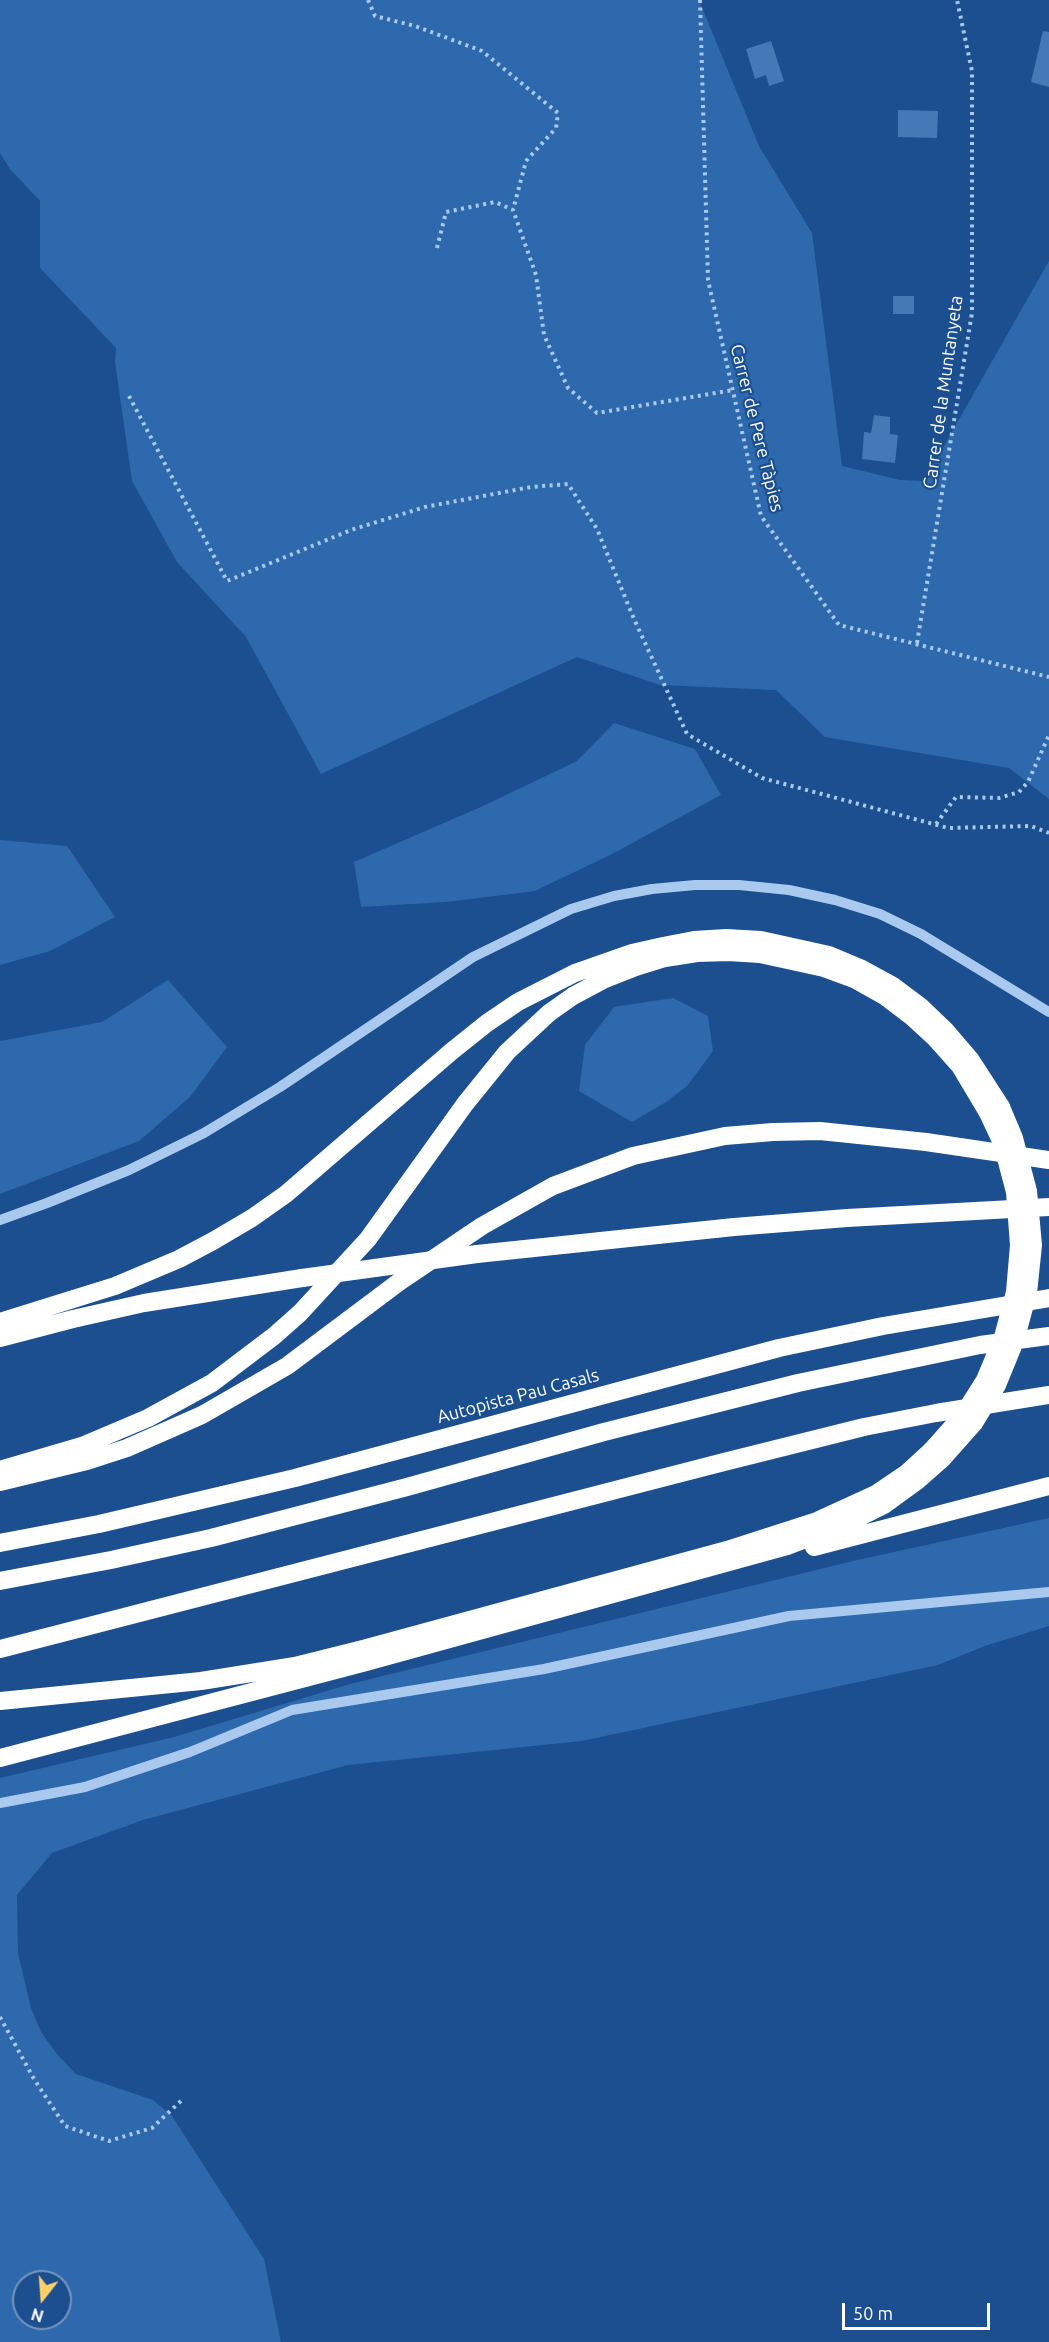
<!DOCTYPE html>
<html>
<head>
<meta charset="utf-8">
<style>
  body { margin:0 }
  #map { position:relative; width:1049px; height:2342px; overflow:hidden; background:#1b4f8f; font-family:Ubuntu,sans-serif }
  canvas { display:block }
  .north { position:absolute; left:12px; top:2270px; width:60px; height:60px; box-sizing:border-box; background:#1b4f8f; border:2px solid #7695bc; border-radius:50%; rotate:197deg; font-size:16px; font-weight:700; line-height:24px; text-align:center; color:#fff }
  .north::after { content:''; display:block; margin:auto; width:21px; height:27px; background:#ffd166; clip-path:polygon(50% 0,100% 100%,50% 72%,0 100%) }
  .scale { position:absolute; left:842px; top:2303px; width:148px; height:27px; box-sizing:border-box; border:3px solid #fff; border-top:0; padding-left:8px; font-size:18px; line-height:21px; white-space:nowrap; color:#fff; -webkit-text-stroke:4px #1b4f8f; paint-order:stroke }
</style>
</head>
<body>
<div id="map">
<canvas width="1049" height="2342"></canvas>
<div class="north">N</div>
<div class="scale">50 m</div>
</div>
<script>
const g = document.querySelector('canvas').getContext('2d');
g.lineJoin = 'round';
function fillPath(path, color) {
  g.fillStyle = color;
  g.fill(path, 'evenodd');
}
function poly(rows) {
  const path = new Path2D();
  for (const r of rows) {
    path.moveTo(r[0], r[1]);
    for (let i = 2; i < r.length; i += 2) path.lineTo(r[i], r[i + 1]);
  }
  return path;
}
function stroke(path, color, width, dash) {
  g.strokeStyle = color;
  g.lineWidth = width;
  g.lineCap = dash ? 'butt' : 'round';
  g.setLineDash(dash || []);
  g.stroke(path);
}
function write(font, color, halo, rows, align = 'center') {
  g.font = font + ' Ubuntu,sans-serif';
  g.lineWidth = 4.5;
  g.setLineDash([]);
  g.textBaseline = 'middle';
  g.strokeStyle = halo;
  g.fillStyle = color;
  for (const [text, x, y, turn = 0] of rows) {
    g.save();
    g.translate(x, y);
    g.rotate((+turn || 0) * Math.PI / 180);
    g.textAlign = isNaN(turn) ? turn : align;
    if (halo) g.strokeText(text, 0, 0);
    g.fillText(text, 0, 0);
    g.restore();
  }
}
fillPath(poly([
  [0,0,699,0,759,146,812,233,842,466,900,480,924,481,1049,261,1049,799,1009,768,825,737,776,690,660,685,577,657,321,774,246,637,177,562,132,481,115,362,116,348,40,268,40,201,10,169,0,153],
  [614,723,695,749,721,795,612,854,535,891,446,902,361,907,354,862,483,806,577,761],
  [0,840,67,846,115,917,50,951,0,965],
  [168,980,227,1047,190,1097,139,1141,0,1194,0,1041,102,1022],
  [673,998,708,1016,713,1051,687,1086,666,1102,632,1122,579,1091,585,1045,614,1007],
  [1049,1518,1049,1626,985,1646,938,1665,582,1741,348,1765,143,1820,52,1853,17,1895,18,1953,31,2008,41,2032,57,2054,76,2074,153,2100,172,2116,264,2259,281,2342,0,2342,0,1778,174,1737,350,1684,853,1561],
  [24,2282,60,2282,60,2318,24,2318]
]), '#2e69ad');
fillPath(poly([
  [1043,31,1049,32,1049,87,1031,82],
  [771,41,784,81,769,86,766,75,755,79,746,49],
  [898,110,938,111,937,138,898,137],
  [893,296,914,296,914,314,893,314],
  [874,415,890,417,890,434,898,435,895,463,862,459,864,432,871,433]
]), '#4478b7');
stroke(poly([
  [368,0,375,16,415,26,482,51,558,113,556,128,526,161,513,210],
  [700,0,708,280,761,516,839,625,1049,677],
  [437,248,446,212,495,202,513,210,536,275,544,335,568,388,597,413,733,390],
  [129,396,227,581,351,530,425,507,531,487,568,484,597,529,634,619,687,734,762,778,948,828,1031,826,1049,833],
  [917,643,972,313,972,71,957,0],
  [936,824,956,797,999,798,1019,792,1028,782,1049,735],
  [0,2017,34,2079,65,2126,109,2141,152,2128,183,2099]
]), '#a9c9ee', 4, [3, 4.5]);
stroke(poly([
  [0,1220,47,1203,129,1170,204,1133,280,1087,473,957,571,909,614,896,652,889,695,885,739,885,789,890,835,900,880,914,921,934,1049,1012],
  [0,1803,85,1787,190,1752,292,1710,544,1669,789,1616,1049,1592]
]), '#a9c9ee', 10);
stroke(poly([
  [477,1254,734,1227,847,1218,1049,1207],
  [0,1322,115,1286,179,1259,213,1241,252,1218,286,1194,452,1051,487,1023,518,1002,575,973,632,953,663,946,694,940,726,938,761,940,829,955,860,968,893,986,921,1007,946,1031,970,1059,1001,1107],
  [0,1338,73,1319,144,1303,302,1278],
  [0,1470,82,1446,148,1418,212,1383,274,1336,300,1313,368,1239,465,1104,507,1052,549,1013,573,996,603,980,636,967,665,958,697,953,728,952,760,954,824,968,854,979,886,997,911,1016,936,1039,960,1066,988,1113],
  [0,1482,87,1461,127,1448,202,1415,287,1366,399,1282,482,1226,553,1186,633,1156,725,1136,773,1132,820,1131,926,1142,1049,1160],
  [0,1543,99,1524,295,1478,779,1348,883,1326,1049,1298],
  [814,1547,1049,1486],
  [0,1581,111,1560,211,1538,407,1487,604,1432,798,1383,980,1345,1049,1336],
  [0,1649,720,1463,864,1427,936,1413,1049,1395],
  [0,1701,201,1681,295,1666,363,1649,727,1550,817,1521,876,1494,907,1473,931,1451],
  [0,1758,366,1662,787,1546,850,1522,884,1505,917,1481,942,1459]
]), '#fff', 18);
stroke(poly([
  [302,1278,477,1254],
  [931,1451,963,1415,985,1380,1003,1337,1015,1292,1019,1245,1015,1192,1002,1143,988,1113],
  [942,1459,974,1423,997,1385,1015,1341,1028,1293,1033,1245,1028,1191,1014,1138,1001,1107]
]), '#fff', 18);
write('18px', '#fff', '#1b4f8f', [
  ["Carrer de la Muntanyeta",943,392,-82],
  ["Carrer de Pere Tàpies",757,428,76],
  ["Autopista Pau Casals",518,1396,-15]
]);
</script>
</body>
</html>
